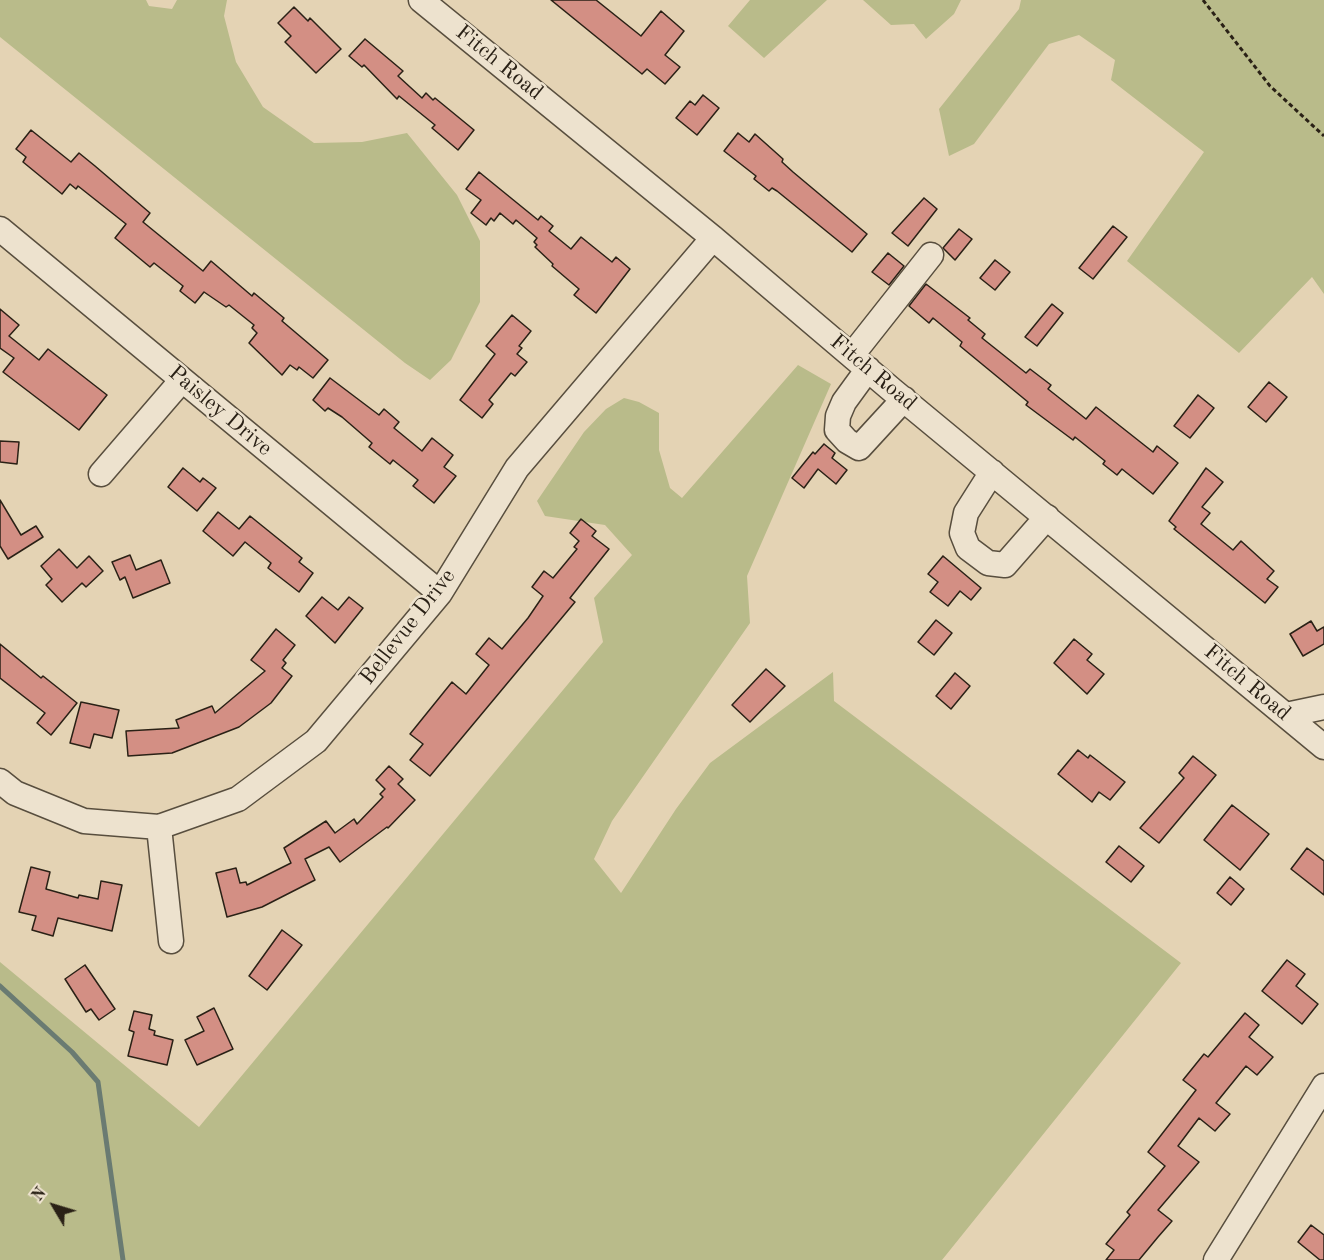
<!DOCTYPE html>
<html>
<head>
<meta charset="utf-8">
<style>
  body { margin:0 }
  #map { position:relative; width:1324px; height:1260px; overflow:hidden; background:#e4d3b4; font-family:"Old Standard TT",serif }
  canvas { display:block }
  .north { position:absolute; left:24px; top:1176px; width:60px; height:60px; -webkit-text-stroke:4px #ede2ce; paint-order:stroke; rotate:308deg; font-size:16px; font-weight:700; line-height:24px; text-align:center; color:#2a2116 }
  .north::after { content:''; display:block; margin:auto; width:21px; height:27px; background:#2a2116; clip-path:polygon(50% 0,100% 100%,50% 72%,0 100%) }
</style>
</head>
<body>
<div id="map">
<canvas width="1324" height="1260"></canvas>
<div class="north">N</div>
</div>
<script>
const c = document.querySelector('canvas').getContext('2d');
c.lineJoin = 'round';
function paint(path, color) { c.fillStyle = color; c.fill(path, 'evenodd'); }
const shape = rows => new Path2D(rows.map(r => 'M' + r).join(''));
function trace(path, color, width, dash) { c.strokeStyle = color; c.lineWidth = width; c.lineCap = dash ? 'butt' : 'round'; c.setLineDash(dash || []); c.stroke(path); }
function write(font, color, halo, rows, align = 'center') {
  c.font = font + ' "Old Standard TT",serif'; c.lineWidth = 5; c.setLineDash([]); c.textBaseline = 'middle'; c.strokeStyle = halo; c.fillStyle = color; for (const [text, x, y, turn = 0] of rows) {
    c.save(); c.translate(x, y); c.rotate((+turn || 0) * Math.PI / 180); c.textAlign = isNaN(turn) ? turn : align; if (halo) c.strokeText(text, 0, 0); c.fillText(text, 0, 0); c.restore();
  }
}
paint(shape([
  [0,0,146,0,149,6,172,9,177,0,227,0,224,16,236,62,263,107,314,143,362,142,407,133,457,195,480,241,480,302,451,360,430,380,405,363,0,37],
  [750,0,827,0,764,58,728,26],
  [863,0,961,0,954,14,926,39,914,24,891,25],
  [1021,0,1324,0,1324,294,1312,277,1239,353,1127,261,1204,152,1111,80,1115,60,1079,35,1049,44,974,144,949,156,939,109,1019,9],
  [798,365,831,384,747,576,750,623,612,821,594,859,621,893,676,809,710,763,833,672,834,701,1181,963,942,1260,0,1260,0,962,199,1127,603,642,594,598,632,555,605,525,545,516,537,501,584,432,606,409,624,398,639,402,659,413,659,450,670,488,682,498]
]), '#b9bb8a');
trace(shape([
  [0,986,72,1052,98,1082,123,1260]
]), '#6a7b72', 5);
const building = shape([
  [551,0,596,0,641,36,661,11,684,31,665,55,680,67,665,84,647,69,642,74,551,0],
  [294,7,308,21,310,18,341,49,316,73,285,42,291,36,278,23,294,7],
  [365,39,403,71,398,76,422,98,426,93,433,100,435,98,474,130,458,150,432,128,435,125,399,96,397,99,364,65,362,67,349,56,365,39],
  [703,95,719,108,697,135,676,118,690,101,695,105,703,95],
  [31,130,71,162,79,153,95,166,150,213,143,222,203,271,211,261,252,296,254,293,284,318,282,321,328,360,313,378,299,367,297,370,290,365,282,375,249,343,257,333,252,328,254,325,229,305,226,307,204,292,195,303,180,291,183,286,154,263,150,267,115,238,126,224,78,186,76,189,70,184,62,194,23,162,26,157,16,149,31,130],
  [738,133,749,142,755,134,783,159,782,162,793,172,867,234,852,252,777,191,772,188,769,191,754,179,756,176,724,151,738,133],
  [479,172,538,220,541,216,553,226,549,231,571,249,581,237,612,262,616,257,630,269,596,313,574,295,579,289,552,266,553,264,535,247,537,245,534,242,537,238,516,220,513,224,500,213,494,221,491,218,486,225,471,213,481,200,466,189,479,172],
  [924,198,937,209,908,246,892,233,924,198],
  [1113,226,1127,237,1093,279,1079,268,1113,226],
  [959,229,972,239,955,260,943,248,959,229],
  [888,253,904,266,889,285,872,272,888,253],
  [995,260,1010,272,995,290,980,278,995,260],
  [926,284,970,318,968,320,985,334,982,338,1026,373,1030,369,1051,385,1048,389,1086,419,1096,407,1153,452,1157,446,1178,463,1153,494,1122,469,1117,475,1103,464,1105,461,1075,437,1073,440,1026,405,1028,402,960,346,962,342,933,318,929,323,909,306,926,284],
  [1052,304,1063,313,1037,346,1025,337,1052,304],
  [0,309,19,325,9,336,39,360,48,349,107,395,79,430,3,372,14,358,0,348,0,309],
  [512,315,531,331,519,346,522,348,517,354,527,362,515,376,511,373,489,400,493,404,482,418,460,400,495,354,486,346,512,315],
  [330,378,379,415,384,409,399,422,394,428,422,451,432,438,453,455,444,467,456,476,434,503,413,486,418,480,393,460,390,464,369,447,372,443,342,417,328,408,325,411,313,400,330,378],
  [1269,382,1287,397,1266,422,1248,407,1269,382],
  [1198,395,1214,408,1190,438,1174,426,1198,395],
  [0,441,19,442,17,464,0,462,0,441],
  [824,444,835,453,832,458,847,470,836,484,818,469,804,488,792,478,813,452,815,454,824,444],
  [183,468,200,482,203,478,216,488,197,511,168,487,183,468],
  [1206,468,1223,482,1202,507,1210,513,1201,524,1233,550,1241,541,1274,571,1267,579,1278,587,1265,603,1174,529,1176,527,1169,521,1206,468],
  [0,500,21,535,36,526,43,537,8,559,0,546,0,500],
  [218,512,239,529,250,516,302,558,299,562,313,573,299,592,268,568,271,563,245,542,233,556,203,531,218,512],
  [581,519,596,531,592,536,609,549,570,598,575,602,430,776,410,760,423,744,410,734,452,682,466,694,489,665,476,654,489,638,502,649,528,618,543,596,532,587,544,571,553,578,577,549,574,547,579,541,570,533,581,519],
  [59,549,77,568,89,556,103,571,86,587,82,583,62,602,46,585,52,579,41,566,59,549],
  [130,555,136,570,161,560,170,583,133,598,125,577,120,580,112,562,130,555],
  [943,556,981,588,971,600,960,591,948,606,930,592,938,582,928,574,943,556],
  [322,597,338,610,349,597,363,608,335,643,306,616,322,597],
  [936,620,952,633,934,655,918,642,936,620],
  [1311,621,1317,631,1324,627,1324,644,1303,656,1290,634,1311,621],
  [276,629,295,645,283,660,286,663,282,668,292,676,271,703,239,727,172,753,128,756,126,731,179,728,176,720,212,706,215,713,265,671,251,660,276,629],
  [1074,639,1092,654,1087,660,1104,674,1087,694,1054,663,1074,639],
  [0,644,41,678,43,676,77,703,51,735,37,723,45,713,0,678,0,644],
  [766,669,785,686,750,722,732,705,766,669],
  [955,673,970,686,951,709,936,696,955,673],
  [81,702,119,710,112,738,94,734,90,748,70,743,81,702],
  [1078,750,1088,758,1090,755,1125,782,1110,800,1099,792,1092,802,1058,774,1078,750],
  [1193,756,1216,775,1159,843,1140,828,1184,778,1179,773,1193,756],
  [389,766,403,779,398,784,415,800,388,828,387,827,340,862,329,847,305,859,315,880,262,907,227,917,216,873,236,868,240,883,246,882,247,885,291,863,284,848,326,821,335,833,354,819,357,824,383,797,380,794,385,789,376,780,389,766],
  [1232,805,1269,834,1240,870,1204,840,1232,805],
  [1119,846,1144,866,1131,882,1106,862,1119,846],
  [1307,848,1324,861,1324,895,1291,869,1307,848],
  [31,867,50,872,46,889,78,898,79,895,98,899,101,881,122,885,112,931,58,918,53,936,32,930,36,916,19,912,31,867],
  [1230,877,1244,889,1231,905,1217,893,1230,877],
  [282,930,302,945,267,990,249,976,282,930],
  [1287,960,1305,974,1296,986,1318,1004,1302,1024,1262,991,1287,960],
  [85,965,115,1009,99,1020,91,1009,86,1012,65,979,85,965],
  [214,1008,233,1049,197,1065,185,1040,204,1031,197,1017,214,1008],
  [134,1011,152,1015,149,1029,155,1031,154,1035,173,1040,167,1065,128,1056,134,1032,129,1030,134,1011],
  [1245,1013,1259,1025,1249,1037,1273,1057,1257,1075,1246,1066,1216,1103,1230,1114,1215,1131,1199,1118,1178,1146,1199,1162,1158,1210,1172,1221,1158,1237,1139,1260,1106,1260,1114,1250,1106,1244,1130,1215,1127,1212,1165,1166,1148,1152,1196,1090,1183,1080,1204,1054,1208,1057,1245,1013],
  [1311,1225,1324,1235,1324,1260,1320,1260,1298,1242,1311,1225]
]);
paint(building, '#d38f84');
trace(building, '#2a2116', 1.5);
const minor = shape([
  [421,0,713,238,892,390,1324,747],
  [0,229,440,593],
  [852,355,931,255],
  [868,369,844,402,838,416,837,430,847,441,859,448,904,399],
  [992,472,966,513,962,533,968,548,988,563,1005,565,1047,517],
  [101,474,182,380],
  [1286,715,1324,707],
  [0,781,15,793,84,821,159,827,238,799,316,741,440,593,517,468,713,238],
  [159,827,171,941],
  [1216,1260,1324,1086]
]);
trace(minor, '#584e3e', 27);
trace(shape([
  [1203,0,1270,86,1324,136]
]), '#2a2116', 3, [4.5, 3]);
trace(minor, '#ede2ce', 24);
write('22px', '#2a2116', '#ede2ce', [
  ["Fitch Road",499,63,39],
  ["Fitch Road",873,373,40],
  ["Paisley Drive",220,411,40],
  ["Bellevue Drive",408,627,-52],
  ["Fitch Road",1247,683,40]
]);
</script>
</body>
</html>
